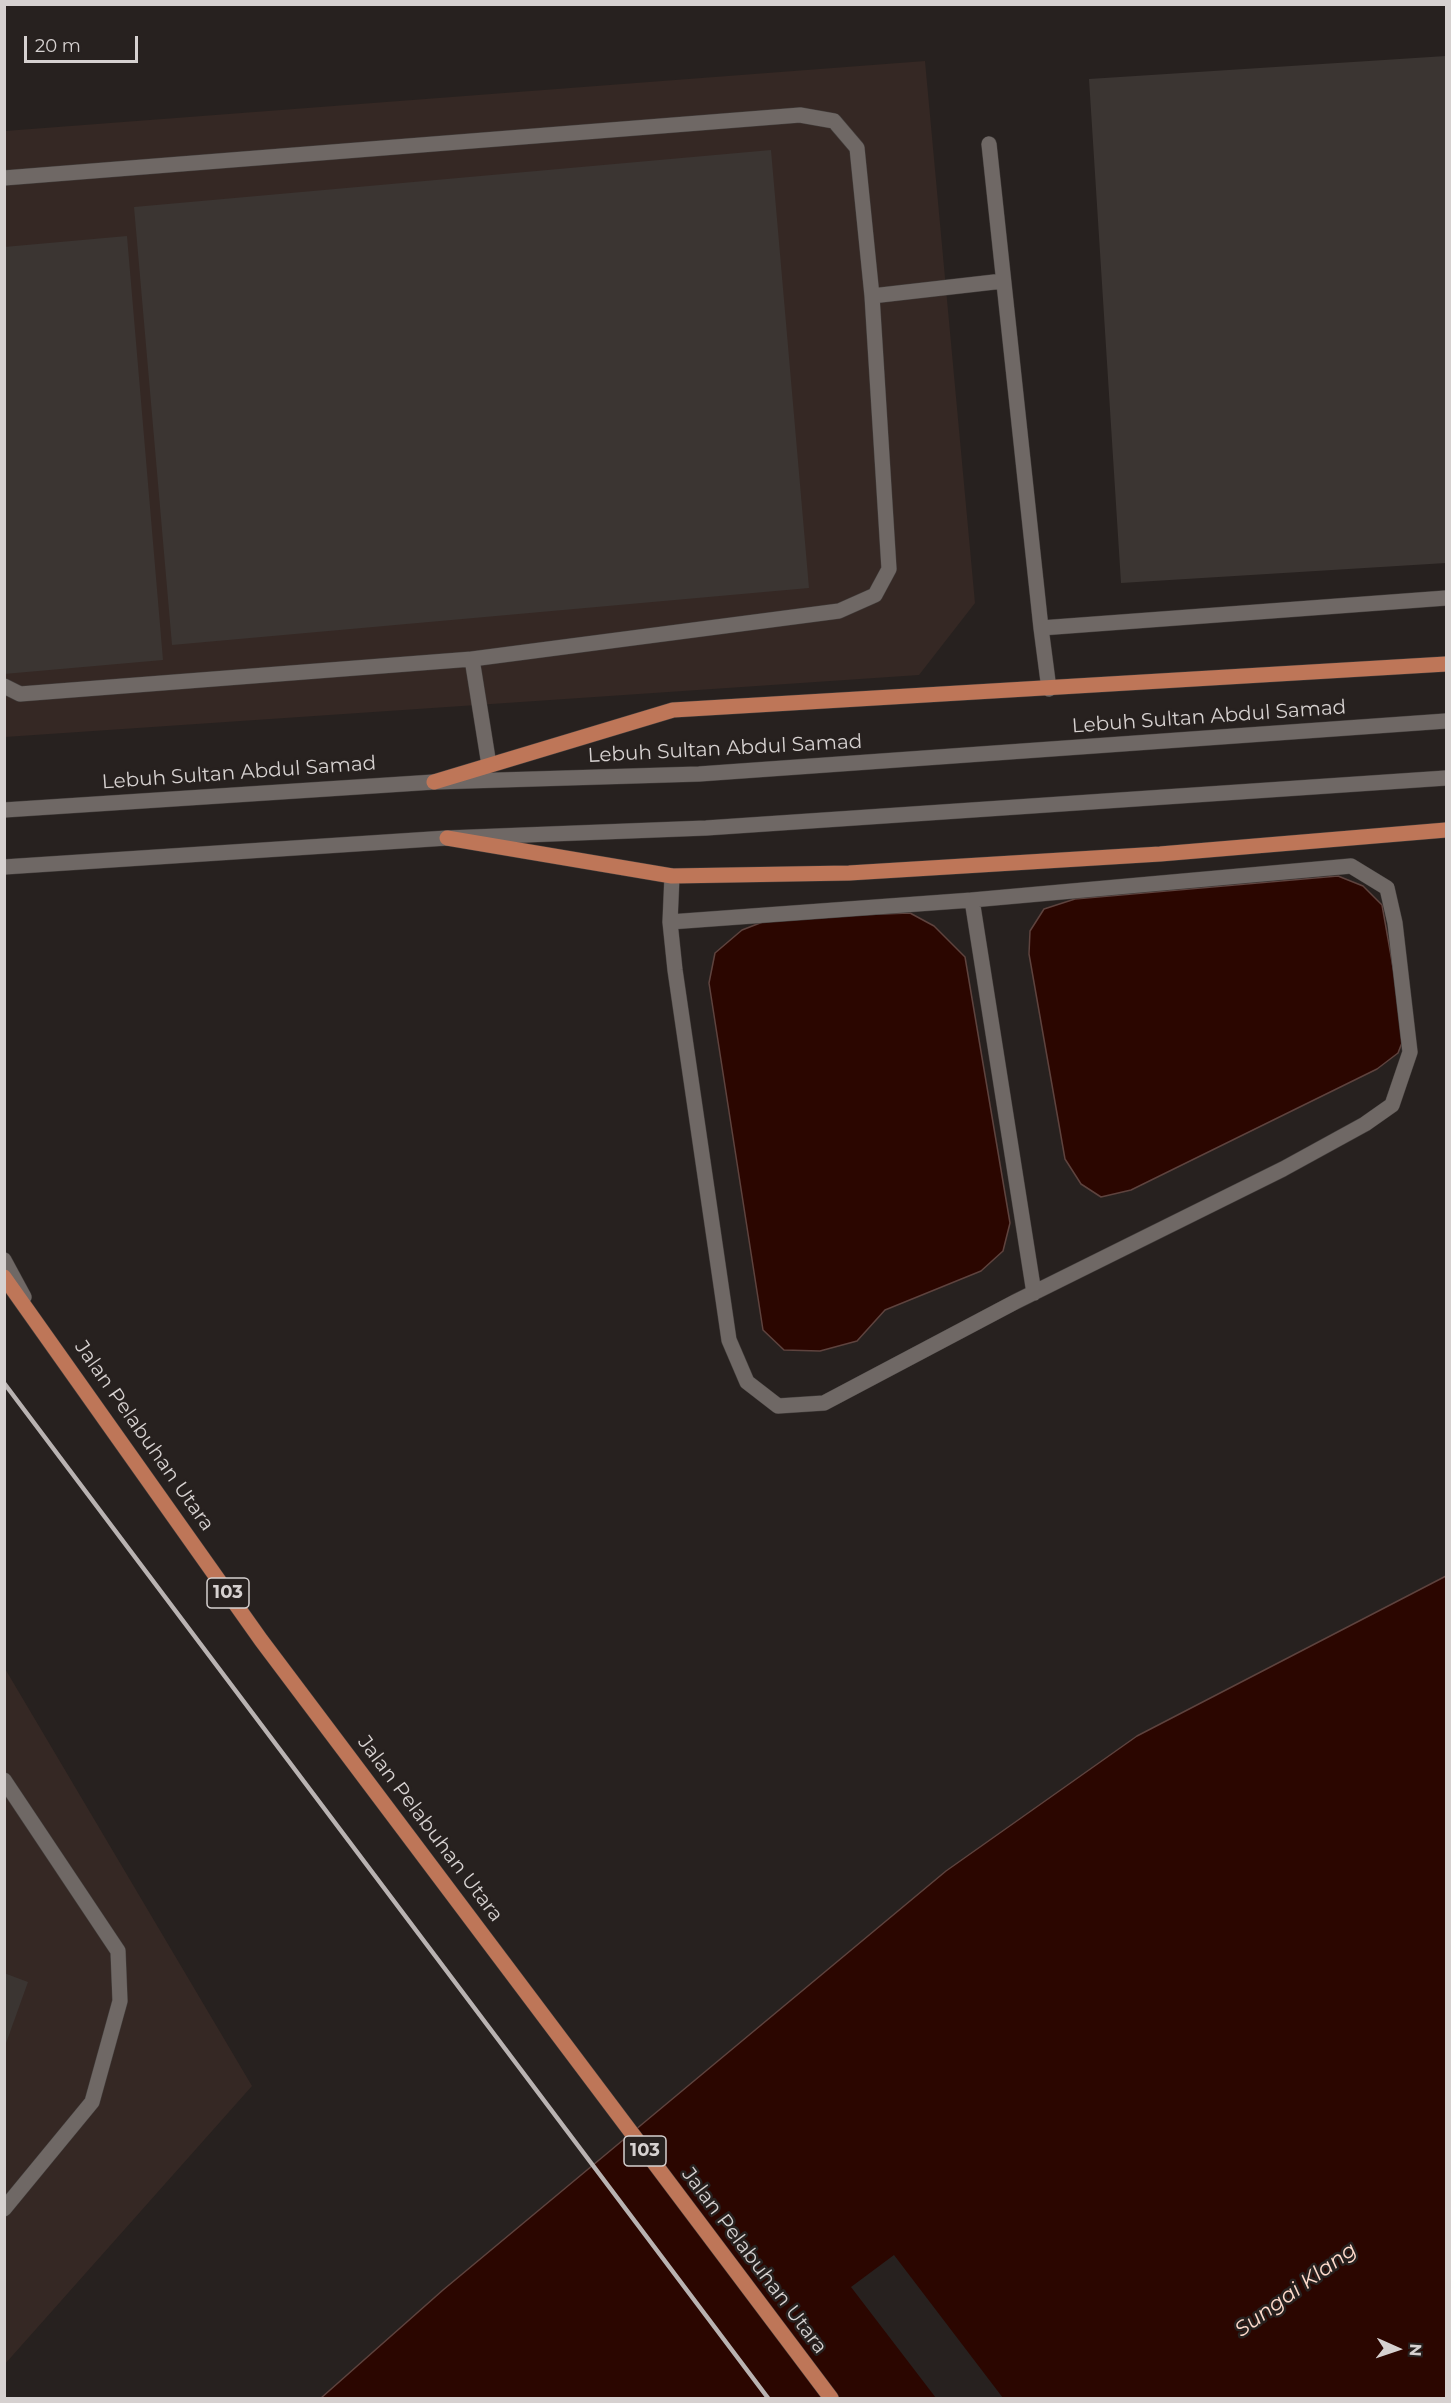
<!DOCTYPE html>
<html>
<head>
<meta charset="utf-8">
<style>
  body { margin:0 }
  #map { position:relative; width:1451px; height:2403px; overflow:hidden; background:#27211f; font-family:Montserrat,sans-serif }
  canvas { display:block }
  .frame { position:absolute; inset:0; border:6px solid #d6d1d0; pointer-events:none }
  .north { position:absolute; left:1367px; top:2319px; width:60px; height:60px; -webkit-text-stroke:4px #27211f; paint-order:stroke; rotate:93deg; font-size:16px; font-weight:700; line-height:24px; text-align:center; color:#d6d1d0 }
  .north::after { content:''; display:block; margin:auto; width:21px; height:27px; background:#d6d1d0; clip-path:polygon(50% 0,100% 100%,50% 72%,0 100%) }
  .scale { position:absolute; left:24px; top:36px; width:114px; height:27px; box-sizing:border-box; border:3px solid #d6d1d0; border-top:0; padding-left:8px; font-size:18px; line-height:21px; white-space:nowrap; color:#d6d1d0; -webkit-text-stroke:4px #27211f; paint-order:stroke }
</style>
</head>
<body>
<div id="map">
<canvas width="1451" height="2403"></canvas>
<div class="frame"></div>
<div class="north">N</div>
<div class="scale">20 m</div>
</div>
<script>
const c = document.querySelector('canvas').getContext('2d');
c.lineJoin = 'round';
function paint(path, color) { c.fillStyle = color; c.fill(path, 'evenodd'); }
const shape = rows => new Path2D(rows.map(r => 'M' + r).join(''));
function trace(path, color, width, dash) { c.strokeStyle = color; c.lineWidth = width; c.lineCap = dash ? 'butt' : 'round'; c.setLineDash(dash || []); c.stroke(path); }
function write(font, color, halo, rows, align = 'center') {
  c.font = font + ' Montserrat,sans-serif'; c.lineWidth = 5; c.setLineDash([]); c.textBaseline = 'middle'; c.strokeStyle = halo; c.fillStyle = color; for (const [text, x, y, turn = 0] of rows) {
    c.save(); c.translate(x, y); c.rotate((+turn || 0) * Math.PI / 180); c.textAlign = isNaN(turn) ? turn : align; if (halo) c.strokeText(text, 0, 0); c.fillText(text, 0, 0); c.restore();
  }
}
paint(shape([
  [925,61,975,603,919,675,5,737,5,131],
  [4,1667,252,2086,5,2364,4,2364]
]), '#352824');
const water = shape([
  [1338,876,1363,886,1382,905,1405,1035,1398,1053,1377,1069,1131,1190,1101,1197,1081,1184,1065,1159,1029,954,1030,931,1044,909,1075,899,1338,876],
  [910,913,934,926,965,957,1010,1223,1003,1251,981,1271,885,1310,857,1341,820,1351,784,1350,763,1330,709,983,715,953,742,930,773,918,910,913],
  [1446,1576,1446,2398,321,2398,443,2290,946,1871,1137,1736,1446,1576]
]);
paint(water, '#2b0600');
trace(water, '#5e433e', 1.5);
paint(shape([
  [894,2255,1003,2398,936,2398,851,2287]
]), '#27211f');
paint(shape([
  [1446,56,1446,563,1121,583,1089,79],
  [771,150,809,588,172,645,134,207],
  [127,236,163,660,4,674,4,247],
  [4,1973,28,1982,5,2046,4,2046]
]), '#3b3532');
const minor = shape([
  [989,144,1041,628,1049,689],
  [4,178,800,115,834,121,857,148,872,296,889,569,875,595,839,611,472,659,20,694,4,686],
  [872,296,1003,281],
  [1041,628,1446,598],
  [472,659,489,765],
  [4,810,434,782,699,774,1446,721],
  [4,867,447,838,706,828,1446,778],
  [972,900,1034,1293],
  [670,922,972,900,1351,866,1387,888,1395,923,1410,1052,1392,1105,1365,1124,1283,1169,1015,1302,824,1403,778,1406,747,1382,729,1340,675,970,670,922,672,876],
  [4,1260,24,1297],
  [4,1780,118,1951,120,2001,92,2102,4,2209]
]);
const major = shape([
  [434,782,673,710,1446,664],
  [447,838,672,876,849,873,1160,854,1446,830],
  [4,1277,261,1640,831,2398]
]);
trace(minor, '#433e3c', 16);
trace(major, '#433e3c', 16);
trace(minor, '#6f6865', 15);
trace(major, '#be7658', 15);
trace(shape([
  [4,1383,768,2398]
]), '#b9b3b2', 4.5);
for (const [x, y, w] of [
  [228,1593,42],
  [645,2151,42]
]) { const box = new Path2D(); box.roundRect(x - w / 2, y - 15, w, 30, 4.5); c.fillStyle = '#27211f'; c.fill(box); trace(box, '#d6d1d0', 1.5); }
write('bold 18px', '#d6d1d0', null, [
  ["103",228,1593],
  ["103",645,2151]
]);
write('20px', '#d6d1d0', '#27211f', [
  ["Lebuh Sultan Abdul Samad",1209,717,-4],
  ["Lebuh Sultan Abdul Samad",725,749,-3],
  ["Lebuh Sultan Abdul Samad",239,773,-4],
  ["Jalan Pelabuhan Utara",144,1436,55],
  ["Jalan Pelabuhan Utara",430,1829,53],
  ["Jalan Pelabuhan Utara",754,2261,53]
]);
write('italic 21px', '#fedacb', '#27211f', [
  ["Sungai Klang",1296,2290,-36]
]);
</script>
</body>
</html>
